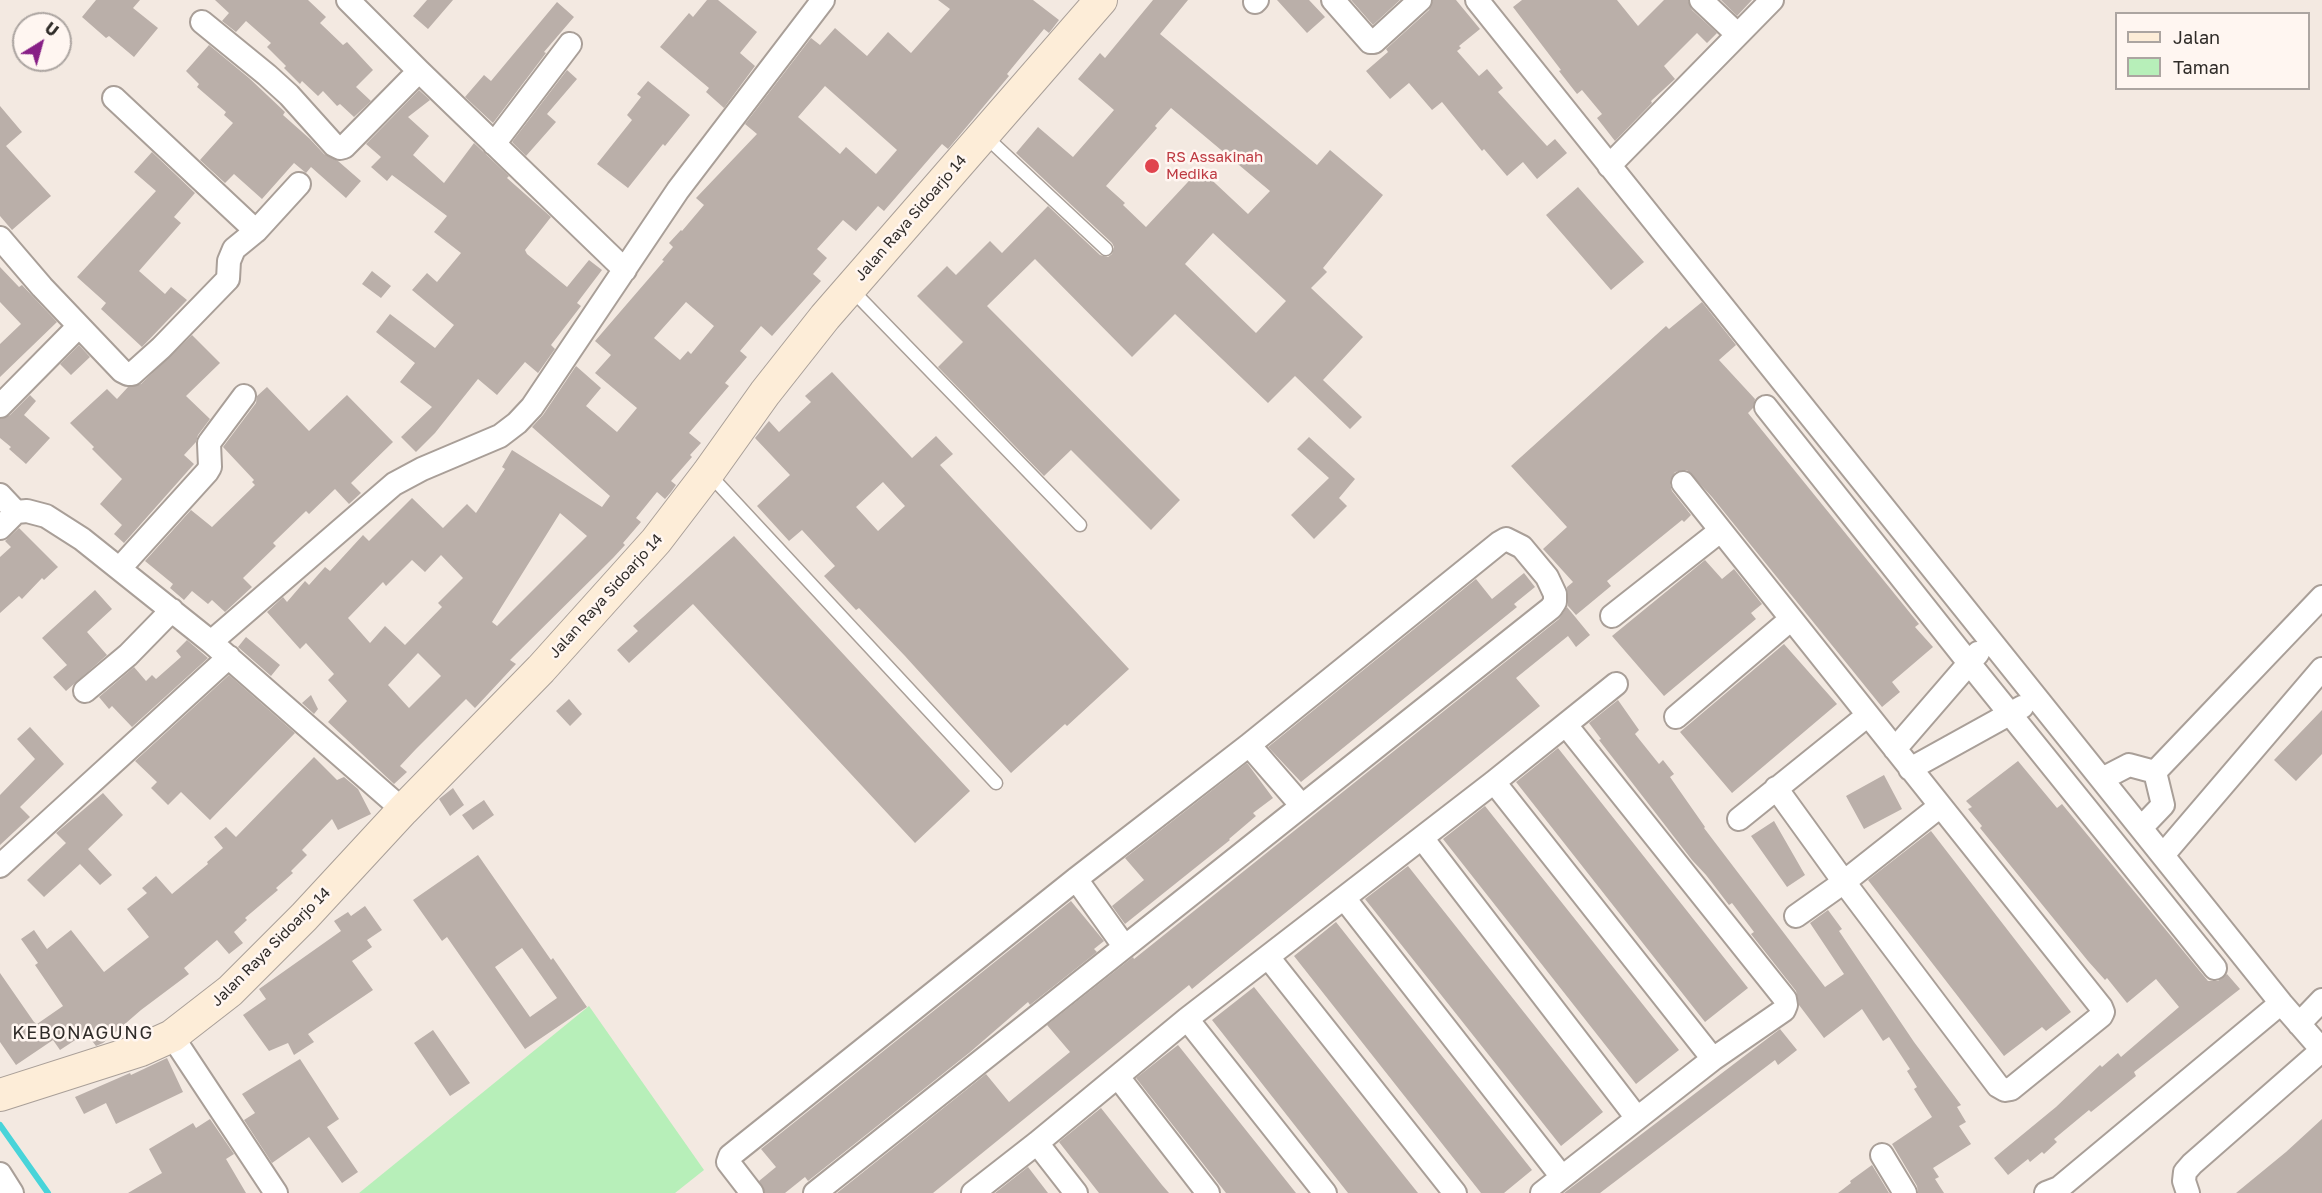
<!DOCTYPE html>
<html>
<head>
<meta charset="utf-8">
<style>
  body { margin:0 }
  #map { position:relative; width:2322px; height:1193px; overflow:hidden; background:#f3e9e1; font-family:"Golos Text",sans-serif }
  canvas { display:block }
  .legend { position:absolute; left:2115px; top:12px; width:195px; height:78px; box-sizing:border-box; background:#fff6f1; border:2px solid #aca5a1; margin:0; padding:8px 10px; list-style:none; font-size:18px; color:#2f2b28 }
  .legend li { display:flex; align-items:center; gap:12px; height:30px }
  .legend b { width:30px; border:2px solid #aca5a1 }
  .north { position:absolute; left:12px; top:12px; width:60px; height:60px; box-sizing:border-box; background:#fff6f1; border:2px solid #aca5a1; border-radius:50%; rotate:37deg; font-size:16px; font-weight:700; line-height:24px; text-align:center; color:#2f2b28 }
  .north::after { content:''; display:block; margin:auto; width:21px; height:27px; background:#871f86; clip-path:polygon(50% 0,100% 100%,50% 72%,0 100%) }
</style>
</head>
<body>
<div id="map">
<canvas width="2322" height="1193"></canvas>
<ul class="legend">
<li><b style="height:8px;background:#fdedd8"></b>Jalan</li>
<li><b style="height:16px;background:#b7efb9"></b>Taman</li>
</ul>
<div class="north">U</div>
</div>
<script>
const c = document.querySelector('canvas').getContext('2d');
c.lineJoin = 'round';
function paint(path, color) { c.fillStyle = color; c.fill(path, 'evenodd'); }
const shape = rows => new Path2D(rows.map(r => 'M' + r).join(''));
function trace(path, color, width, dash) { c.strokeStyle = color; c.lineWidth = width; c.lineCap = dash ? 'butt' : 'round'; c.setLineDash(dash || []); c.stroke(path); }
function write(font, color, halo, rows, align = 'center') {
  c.font = font + ' "Golos Text",sans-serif'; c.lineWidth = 5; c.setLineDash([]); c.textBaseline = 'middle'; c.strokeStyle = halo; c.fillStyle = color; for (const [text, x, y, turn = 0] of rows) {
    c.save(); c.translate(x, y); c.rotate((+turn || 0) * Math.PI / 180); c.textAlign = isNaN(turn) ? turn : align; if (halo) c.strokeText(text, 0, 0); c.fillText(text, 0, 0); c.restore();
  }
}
paint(shape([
  [589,1006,704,1170,675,1193,359,1193]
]), '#b7efb9');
trace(shape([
  [0,1125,48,1193]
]), '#48d4d9', 6);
paint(shape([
  [96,0,140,0,133,8,158,28,134,57,109,36,106,38,82,17],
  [215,0,308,0,326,17,320,23,343,45,347,42,373,70,356,87,371,101,354,117,340,104,337,106,323,91,318,96,302,81,300,84,284,68,286,66,267,47,271,43,246,21,236,32,222,21,229,13],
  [427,0,453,0,428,29,413,16],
  [707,0,718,0,757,32,740,53,755,66,724,108,706,92,709,88,660,47,689,13,693,17],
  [938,0,1033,0,1059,20,1049,33,1044,29,1007,74,1009,76,948,149,942,144,884,211,878,206,856,231,843,220,817,249,827,258,813,274,821,281,772,336,761,326,740,351,747,357,725,383,729,386,689,433,701,443,690,455,692,457,671,481,676,485,671,492,665,499,657,492,636,518,641,522,623,543,625,545,613,558,510,660,516,664,475,708,466,699,416,749,400,766,407,772,394,784,328,722,347,701,328,680,334,674,306,643,300,649,267,612,283,597,287,602,305,581,309,585,325,567,330,571,363,535,369,541,412,498,443,528,467,504,476,513,505,469,502,467,512,450,602,507,610,496,532,427,543,415,576,366,601,388,586,406,617,432,637,408,595,373,611,355,595,341,664,261,662,260,673,247,669,243,681,230,682,231,704,205,696,198,757,134,745,124,811,38,820,45,835,28,867,56,888,32,911,53,950,9],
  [825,86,897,150,876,174,846,147,840,154,798,117],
  [686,302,714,326,691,354,688,351,680,360,654,338],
  [560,513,587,536,497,626,492,622],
  [441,555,463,578,438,603,442,607,405,645,385,626,370,643,348,618,383,582,386,586,412,560,425,572],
  [418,653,441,676,409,708,388,685],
  [1153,0,1188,0,1160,34,1317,165,1330,150,1383,195,1323,268,1327,272,1311,288,1363,337,1323,380,1362,417,1350,429,1295,376,1268,403,1175,314,1132,357,1035,259,987,306,1180,500,1151,530,1071,450,1044,476,938,367,963,342,917,296,947,266,956,275,990,241,1002,253,1048,206,1100,255,1108,257,1112,254,1114,247,1112,243,1016,153,1038,127,1073,157,1114,110,1078,79,1100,53,1105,58],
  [1171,108,1270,191,1248,214,1200,169,1146,227,1123,205,1125,203,1106,186,1157,128,1155,126],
  [1213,233,1286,301,1256,333,1185,264],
  [1277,0,1309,0,1325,17,1307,33],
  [1351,0,1400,0,1373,25],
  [1433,0,1456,0,1480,29,1459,46,1461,48,1457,51,1479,76,1487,69,1503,88,1498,92,1547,146,1555,139,1567,153,1537,179,1523,162,1507,176,1484,149,1482,151,1442,102,1432,110,1409,83,1390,99,1366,71,1388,52,1386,49,1429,10],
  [1522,0,1617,0,1638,26,1664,0,1688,0,1692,10,1717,33,1707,43,1697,33,1664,66,1675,79,1651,101,1652,103,1615,141,1597,118,1602,114,1582,90,1577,94,1559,71,1561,70,1513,7],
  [1721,0,1752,0,1737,16],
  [557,2,574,17,544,52,546,53,493,123,465,97,484,75,491,81],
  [209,45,249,78,285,112,283,115,310,139,324,154,338,161,361,181,346,198,311,167,306,173,294,163,262,199,234,174,225,183,200,160,233,123,224,115,226,112,197,87,199,84,186,71],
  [567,70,577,79,547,114,556,122,526,156,512,142],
  [648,81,690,115,665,146,663,144,628,188,597,164,632,120,627,115,641,97,637,94],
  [419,90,430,100,408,117,429,136,413,155,444,183,474,143,509,176,507,178,551,217,525,250,527,254,567,287,589,260,602,270,577,303,581,306,551,345,555,349,538,373,525,362,497,395,478,379,435,433,416,452,401,437,432,407,400,382,415,363,376,332,390,314,435,348,454,325,412,290,427,273,437,282,461,253,434,232,447,216,392,175,387,181,371,167,381,157,366,144],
  [0,106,22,132,6,146,51,196,12,230,0,216],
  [152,152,195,193,174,217,181,223,139,271,165,294,171,287,187,300,142,347,101,309,106,303,77,277,156,191,134,172],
  [1578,187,1644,262,1611,290,1546,215],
  [0,267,19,287,22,285,57,322,0,377,0,344,21,324,0,302],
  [372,271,391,286,381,298,362,284],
  [1702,302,1736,345,1719,360,1755,399,1753,408,1748,413,1919,624,1915,627,1933,647,1892,682,1900,692,1882,707,1712,497,1687,470,1675,472,1671,478,1670,484,1672,491,1691,515,1684,522,1682,520,1607,581,1611,586,1576,615,1568,606,1567,587,1573,582,1543,549,1567,527,1511,466,1666,326,1669,329],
  [192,335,220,363,186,396,210,419,198,435,196,442,184,455,194,464,124,543,114,534,122,525,100,504,122,479,92,449,94,447,70,423,107,389,117,399,128,387,141,384],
  [79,345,90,357,71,375,60,364],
  [832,372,912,458,936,436,953,454,940,465,1129,669,1067,726,1065,724,1011,773,905,656,859,608,856,610,824,576,835,566,802,530,789,541,757,506,790,475,755,438,769,421,779,432,811,402,805,396],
  [883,482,905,506,878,531,856,507],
  [267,387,309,431,347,395,393,442,351,483,361,493,349,504,335,489,309,514,306,511,273,543,276,546,243,578,252,587,225,612,212,600,208,604,192,591,184,600,170,588,173,584,145,561,191,510,212,527,255,485,252,482,254,480,223,447,256,403,257,396],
  [30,395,36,401,24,415,50,438,26,464,9,449,11,447,0,438,0,419,10,415],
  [1309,437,1355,479,1339,498,1347,506,1314,539,1291,515,1329,478,1297,449],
  [19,528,58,567,44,580,42,578,22,599,19,596,0,613,0,557,11,547,5,541],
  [734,536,970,791,915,843,693,604,629,663,617,650,638,631,633,626],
  [1705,560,1722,579,1734,569,1762,604,1751,613,1756,619,1664,696,1612,636],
  [1524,573,1535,587,1514,604,1517,607,1301,782,1268,747,1476,579,1492,599],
  [95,590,112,609,87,632,107,655,66,691,53,677,67,665,42,638],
  [1567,607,1590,635,1576,647,1568,636,1516,678,1540,706,1210,974,1192,989,1189,985,933,1193,837,1193,986,1074,1009,1102,1070,1052,1047,1025,1133,957,1134,959,1559,619],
  [246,637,280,665,271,676,238,647],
  [187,640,208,658,132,727,112,706,109,709,99,697,134,667,146,681,152,675,156,679,181,657,176,651],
  [1784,644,1837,704,1732,793,1680,732],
  [229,675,295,733,210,820,181,792,168,805,151,788,157,782,135,761],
  [311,695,318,709,314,714,302,703],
  [569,699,582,714,570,726,556,711],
  [1618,700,1639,730,1635,734,1659,764,1663,760,1674,774,1670,777,1705,827,1704,828,1825,987,1844,974,1810,923,1828,910,1842,929,1839,931,1914,1042,1961,1105,1957,1107,1966,1122,1959,1126,1971,1144,1933,1168,1939,1177,1935,1179,1944,1193,1918,1193,1917,1186,1892,1144,1932,1117,1914,1089,1917,1087,1907,1071,1910,1069,1889,1037,1883,1041,1862,1009,1824,1038,1799,1005,1796,991,1751,934,1754,932,1732,903,1729,905,1706,875,1692,860,1599,740,1601,739,1589,723],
  [2322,710,2322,754,2296,781,2274,760],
  [30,727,64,764,20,807,30,817,0,845,0,795,35,759,17,739],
  [1558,748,1748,988,1705,1022,1516,782],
  [314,757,337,780,344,777,358,789,371,814,338,830,332,819,302,850,307,855,291,871,293,873,276,888,278,890,245,918,247,920,234,932,243,943,229,954,217,940,184,968,189,974,141,1010,103,1043,96,1046,86,1033,60,1050,53,1040,16,1065,0,1042,0,973,34,1022,37,1024,63,1006,35,965,38,963,21,939,34,930,47,949,71,930,104,972,149,937,127,909,147,893,142,888,156,876,172,894,208,864,207,862,223,848,214,837,226,827,236,837],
  [2018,761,2057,808,2062,804,2208,981,2218,981,2227,974,2240,989,2134,1072,2136,1076,2091,1112,2089,1110,2054,1139,2057,1142,2044,1154,2042,1152,2030,1162,2028,1159,2008,1175,1994,1158,2056,1107,2100,1065,2102,1067,2118,1053,2121,1057,2179,1007,2156,979,2127,1003,2107,978,2105,980,2088,961,1980,828,1982,826,1968,809,1972,807,1966,801],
  [1247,763,1273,798,1253,813,1256,816,1229,839,1230,840,1125,924,1112,906,1144,880,1125,858],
  [1884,775,1902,809,1864,829,1846,796],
  [453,788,464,805,450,816,439,799],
  [103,793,123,815,88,849,112,875,100,885,80,864,44,897,27,880,66,843,56,833],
  [484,800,494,815,473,830,462,815],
  [1485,806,1679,1050,1636,1084,1443,839],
  [1774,821,1805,875,1787,887,1751,836],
  [1931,831,2071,1012,2046,1031,2042,1027,2004,1056,1868,880],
  [478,855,551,960,553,958,587,1007,525,1049,447,937,442,941,413,900],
  [522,948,557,998,530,1017,495,967],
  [1408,866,1603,1112,1561,1146,1365,899],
  [1071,901,1104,941,1094,949,1097,952,1030,1005,1028,1002,969,1053,808,1181,805,1177,785,1193,765,1193,759,1181,776,1167,761,1149],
  [365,906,382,930,367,940,372,947,352,961,373,990,308,1034,314,1042,294,1055,288,1043,269,1051,243,1015,266,999,259,989,341,931,334,921,348,912,351,916],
  [1336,922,1532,1170,1504,1193,1481,1193,1294,956],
  [1254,987,1398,1168,1418,1193,1348,1193,1212,1020],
  [1780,1029,1797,1050,1778,1065,1775,1060,1600,1193,1564,1193],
  [433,1030,470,1083,450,1096,414,1043],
  [1178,1045,1198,1070,1296,1193,1226,1193,1136,1078],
  [167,1058,183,1092,116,1124,106,1103,84,1114,75,1097,130,1073,131,1075],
  [300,1059,339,1119,327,1127,358,1172,342,1183,309,1137,272,1163,244,1120,255,1113,242,1094],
  [1101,1108,1162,1185,1169,1193,1099,1193,1059,1142],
  [210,1119,234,1154,226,1159,246,1193,128,1193,162,1173,149,1149,193,1123,196,1128],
  [2322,1119,2322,1193,2236,1193,2286,1152],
  [1872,1165,1889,1193,1838,1193,1851,1183,1850,1181],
  [1028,1167,1048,1193,995,1193]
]), '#baafa9');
const service = shape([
  [984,135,1106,249],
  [851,289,1080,525],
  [709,474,996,783]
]);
const minor = shape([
  [348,0,419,71,625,270],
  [1333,0,1370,42,1374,42,1420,0],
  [1477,0,2281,1003,2322,1050],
  [1701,0,1737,34],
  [1255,2,1257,0],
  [202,22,267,75,289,95,334,145,340,148,344,147,419,71],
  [114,98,256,231],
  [494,144,570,44],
  [1609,166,1772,0],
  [0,238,42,287,122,371,128,374,132,374,161,348,228,279,229,261,234,249,256,231,299,184],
  [0,406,79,326],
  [1766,407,1969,663,2215,968],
  [1683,483,2101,1007,2103,1012,2101,1016,2011,1089,2005,1090,1998,1086,1844,882,1776,788],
  [0,495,16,512],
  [0,528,16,512,27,511,46,516,82,539,211,642,403,810],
  [120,568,207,472,210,467,209,443,244,396],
  [1612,616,1720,531],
  [211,642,394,484,422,469,500,436,517,423,532,407,678,190,823,0],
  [85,691,128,655,172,610],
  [1676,717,1790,620],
  [1249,745,1302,806],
  [1895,749,1978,653],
  [1910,769,2022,707],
  [2102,779,2129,765,2155,772,2322,597],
  [1494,782,1713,1059],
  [1739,819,1868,715],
  [2141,828,2163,805,2155,772],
  [1422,838,1637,1118],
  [2163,855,2322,669],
  [0,866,229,657],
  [1076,879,1124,946],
  [1344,898,1562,1177],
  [1796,916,1844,882,1939,807],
  [1268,957,1455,1193],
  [1187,1019,1325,1193],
  [2299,1024,2322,1000],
  [172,1036,276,1193],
  [1118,1077,1208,1193],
  [1037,1143,1076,1193],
  [1882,1155,1905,1193],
  [0,1174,12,1193],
  [752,1193,728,1162,730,1156,1076,879,1249,745,1499,543,1506,539,1522,547,1547,577,1555,594,1555,602,1551,608,815,1193],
  [973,1193,1037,1143,1187,1019,1494,782,1616,684],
  [1542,1193,1713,1059,1784,1010,1786,1005,1785,999,1566,725],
  [2046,1193,2059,1188,2281,1003],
  [2188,1193,2184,1181,2185,1172,2192,1164,2322,1050]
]);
const secondary = shape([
  [0,1095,141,1050,172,1036,230,991,304,917,403,810,541,669,656,541,708,473,765,393,825,317,1101,0]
]);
trace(service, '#a99f98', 15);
trace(minor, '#a99f98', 26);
trace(secondary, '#a99f98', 34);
trace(service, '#fff', 12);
trace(minor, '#fff', 22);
trace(secondary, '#fdedd8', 32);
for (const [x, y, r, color] of [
  [1152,166,8,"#e0444e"]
]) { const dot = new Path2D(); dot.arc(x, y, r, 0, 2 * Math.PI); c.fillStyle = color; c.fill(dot); trace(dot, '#fff6f1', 2); }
write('15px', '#be3a42', '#fff6f1', [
  ["RS Assakinah",1166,157],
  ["Medika",1166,174]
], 'left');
write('15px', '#2f2b28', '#fff6f1', [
  ["Jalan Raya Sidoarjo 14",911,218,-49],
  ["Jalan Raya Sidoarjo 14",606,596,-48],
  ["Jalan Raya Sidoarjo 14",271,947,-45]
]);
c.letterSpacing = '1.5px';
write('18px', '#2f2b28', '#fff6f1', [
  ["KEBONAGUNG",83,1033]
]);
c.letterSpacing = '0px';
</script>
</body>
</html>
